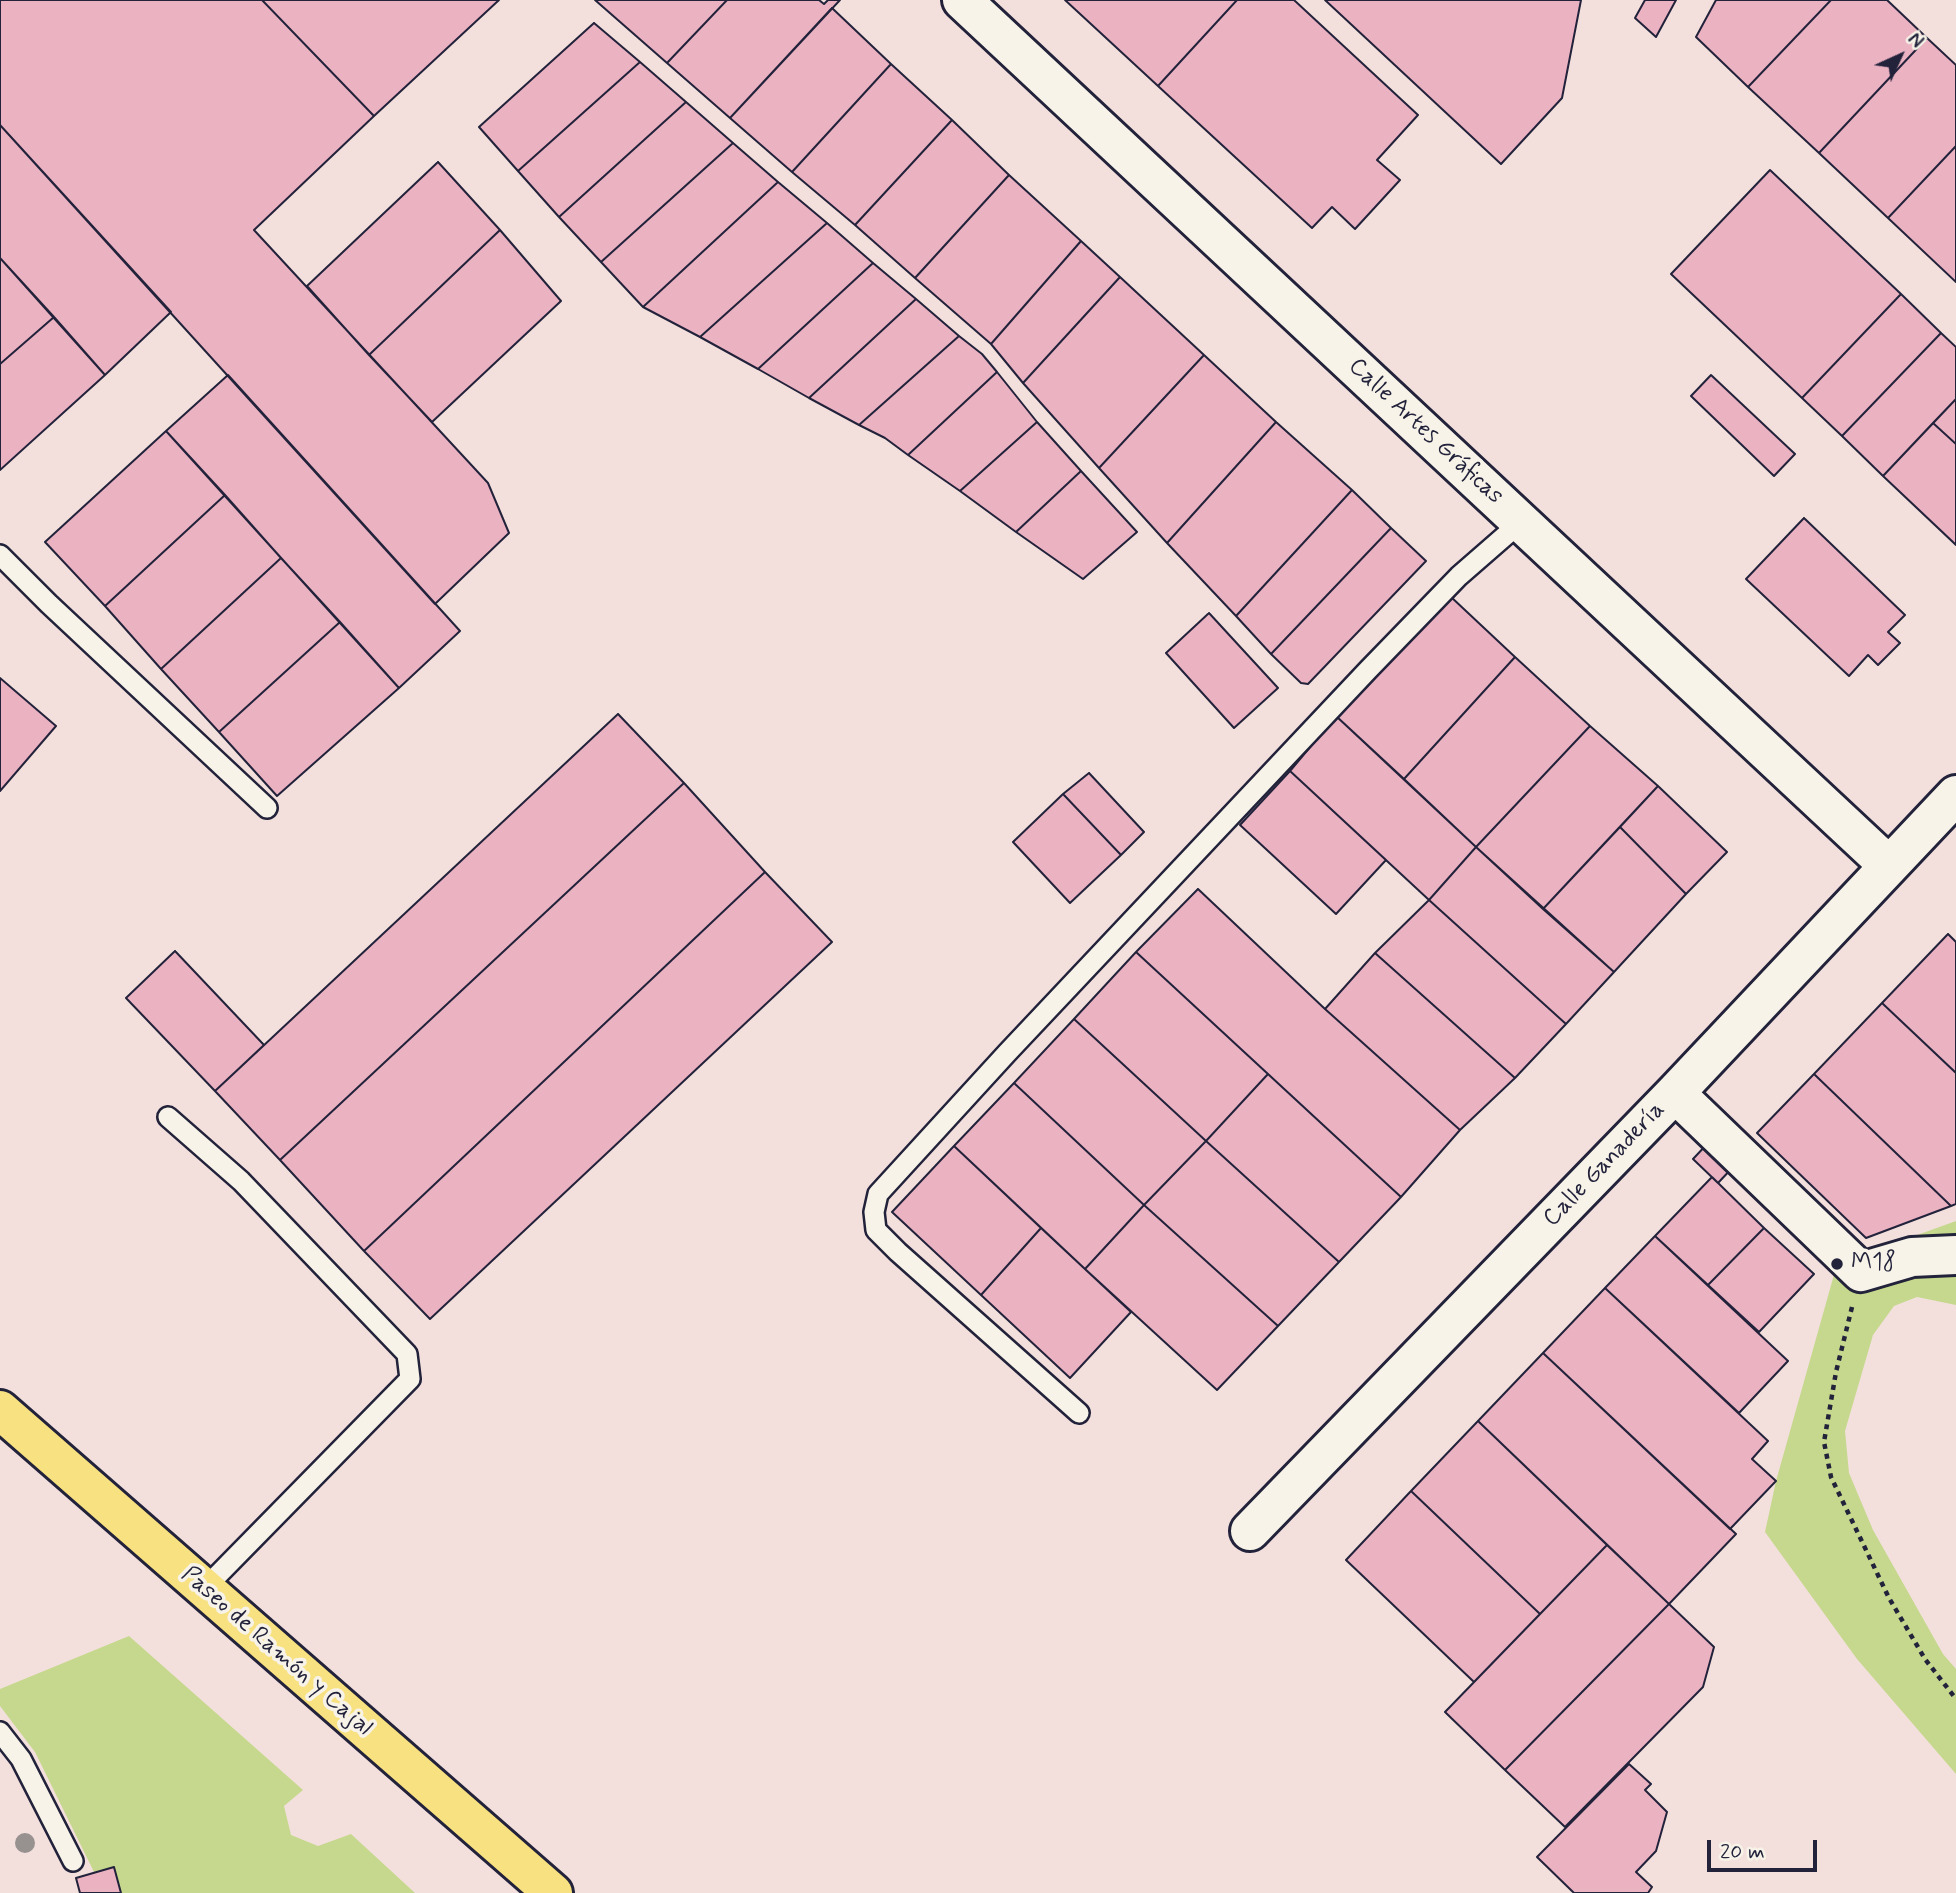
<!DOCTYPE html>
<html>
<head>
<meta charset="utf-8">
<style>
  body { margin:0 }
  #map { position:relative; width:1956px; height:1893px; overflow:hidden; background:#f3e0dd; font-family:Mynerve,sans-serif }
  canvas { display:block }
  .north { position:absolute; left:1865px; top:21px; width:70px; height:70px; -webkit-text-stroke:5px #f7f3e8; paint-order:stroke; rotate:45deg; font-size:19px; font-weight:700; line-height:28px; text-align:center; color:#22223b }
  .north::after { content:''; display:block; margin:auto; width:24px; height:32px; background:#22223b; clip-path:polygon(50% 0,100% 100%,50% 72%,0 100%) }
  .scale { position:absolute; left:1707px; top:1840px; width:110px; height:32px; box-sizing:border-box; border:4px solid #22223b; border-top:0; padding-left:9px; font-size:21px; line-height:24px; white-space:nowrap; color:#22223b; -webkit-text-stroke:5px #f7f3e8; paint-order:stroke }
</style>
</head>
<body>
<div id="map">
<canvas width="1956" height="1893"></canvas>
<div class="north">N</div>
<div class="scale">20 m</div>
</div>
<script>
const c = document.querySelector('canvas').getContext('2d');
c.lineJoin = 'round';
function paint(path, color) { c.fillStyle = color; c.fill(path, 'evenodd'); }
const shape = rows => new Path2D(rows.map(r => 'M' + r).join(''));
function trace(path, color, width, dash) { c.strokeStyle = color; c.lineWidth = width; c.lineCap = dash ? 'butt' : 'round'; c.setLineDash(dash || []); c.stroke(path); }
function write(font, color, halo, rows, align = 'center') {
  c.font = font + ' Mynerve,sans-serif'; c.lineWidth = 7; c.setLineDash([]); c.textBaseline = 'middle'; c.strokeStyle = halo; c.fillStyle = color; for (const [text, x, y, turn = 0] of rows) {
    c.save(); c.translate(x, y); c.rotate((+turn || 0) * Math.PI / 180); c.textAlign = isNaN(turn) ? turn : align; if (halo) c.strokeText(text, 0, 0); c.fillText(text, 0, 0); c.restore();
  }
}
paint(shape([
  [1956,1221,1956,1305,1917,1297,1894,1306,1873,1335,1845,1431,1849,1473,1873,1530,1943,1654,1956,1669,1956,1774,1857,1659,1765,1532,1776,1481,1837,1264],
  [129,1636,303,1790,284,1806,291,1835,318,1846,351,1834,415,1893,121,1893,114,1867,94,1872,35,1752,0,1706,0,1689]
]), '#c6d88d');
const building = shape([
  [0,0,262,0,374,116,254,230,488,483,509,533,435,604,0,125,0,0],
  [262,0,499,0,374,116,262,0],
  [595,0,727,0,667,63,595,0],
  [727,0,819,0,824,4,828,0,840,0,730,118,667,63,727,0],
  [1065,0,1237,0,1158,86,1065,0],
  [1237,0,1294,0,1418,115,1377,160,1400,180,1355,229,1332,207,1312,228,1158,86,1237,0],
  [1325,0,1581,0,1562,98,1501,164,1325,0],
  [1645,0,1676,0,1656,37,1635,18,1645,0],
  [1716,0,1831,0,1748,87,1696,37,1716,0],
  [1831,0,1887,0,1927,38,1819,153,1748,87,1831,0],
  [832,8,891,64,792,172,730,118,832,8],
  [594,23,640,62,518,171,479,127,594,23],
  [1927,38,1956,65,1956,146,1888,218,1819,153,1927,38],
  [640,62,686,102,559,217,518,171,640,62],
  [891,64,952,120,855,225,792,172,891,64],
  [686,102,733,143,601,262,559,217,686,102],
  [952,120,1009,175,915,278,855,225,952,120],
  [0,125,171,312,105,375,0,258,0,125],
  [733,143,778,182,643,307,601,262,733,143],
  [1956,146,1956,282,1888,218,1956,146],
  [438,162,500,230,369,355,307,286,438,162],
  [1770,170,1901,294,1802,398,1671,274,1770,170],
  [1009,175,1081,241,991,344,915,278,1009,175],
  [778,182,827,223,700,337,643,307,778,182],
  [827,223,873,263,758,369,700,337,827,223],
  [500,230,561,301,432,422,369,355,500,230],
  [1081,241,1120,277,1023,383,991,344,1081,241],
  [0,258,54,317,0,364,0,258],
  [873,263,916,299,809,398,758,369,873,263],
  [1120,277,1204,355,1099,468,1023,383,1120,277],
  [1901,294,1941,333,1842,436,1802,398,1901,294],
  [916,299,959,336,859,425,809,398,916,299],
  [54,317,105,375,0,470,0,364,54,317],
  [1941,333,1956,347,1956,399,1883,476,1842,436,1941,333],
  [959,336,982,354,997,372,908,455,885,438,859,425,959,336],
  [1204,355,1276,422,1167,543,1099,468,1204,355],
  [997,372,1037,422,960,491,908,455,997,372],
  [228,375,460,631,399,688,166,431,228,375],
  [1711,375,1795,454,1774,476,1691,396,1711,375],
  [1956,399,1956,444,1933,423,1956,399],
  [1037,422,1081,471,1016,532,960,491,1037,422],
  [1276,422,1352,490,1236,616,1167,543,1276,422],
  [1933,423,1956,444,1956,545,1883,476,1933,423],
  [166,431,225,495,105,606,45,542,166,431],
  [1081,471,1137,532,1083,579,1016,532,1081,471],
  [1352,490,1391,528,1271,654,1236,616,1352,490],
  [225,495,281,558,161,669,105,606,225,495],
  [1804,518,1905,615,1888,632,1900,643,1878,665,1868,655,1849,676,1746,579,1804,518],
  [1391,528,1426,561,1308,684,1301,683,1271,654,1391,528],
  [281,558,340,622,219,732,161,669,281,558],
  [1450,596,1515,657,1404,779,1336,716,1450,596],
  [1209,613,1278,688,1234,728,1166,653,1209,613],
  [340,622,399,688,277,796,219,732,340,622],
  [1515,657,1590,726,1476,847,1404,779,1515,657],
  [0,678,56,726,0,791,0,678],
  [618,714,684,783,280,1160,215,1091,618,714],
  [1336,716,1476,847,1429,900,1290,771,1336,716],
  [1590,726,1658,786,1543,909,1476,847,1590,726],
  [1290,771,1386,860,1336,914,1240,825,1290,771],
  [1089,773,1144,832,1121,855,1063,794,1089,773],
  [684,783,765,872,364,1251,280,1160,684,783],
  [1658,786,1727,852,1686,894,1620,827,1658,786],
  [1063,794,1121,855,1070,903,1013,842,1063,794],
  [1620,827,1686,894,1614,972,1543,909,1620,827],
  [1476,847,1614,972,1566,1024,1429,900,1476,847],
  [765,872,832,942,430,1319,364,1251,765,872],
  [1198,889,1325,1009,1460,1130,1401,1197,1136,952,1198,889],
  [1429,900,1566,1024,1515,1078,1375,953,1429,900],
  [1948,934,1956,942,1956,1073,1882,1003,1948,934],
  [175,951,264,1045,215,1091,126,998,175,951],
  [1136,952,1268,1074,1206,1141,1074,1019,1136,952],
  [1375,953,1515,1078,1460,1130,1325,1009,1375,953],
  [1882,1003,1956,1073,1956,1204,1951,1206,1814,1074,1882,1003],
  [1074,1019,1206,1141,1144,1205,1014,1083,1074,1019],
  [1268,1074,1401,1197,1339,1262,1206,1141,1268,1074],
  [1814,1074,1951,1206,1866,1238,1757,1133,1814,1074],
  [1014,1083,1144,1205,1085,1269,954,1146,1014,1083],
  [1206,1141,1339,1262,1278,1326,1144,1205,1206,1141],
  [1709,1142,1734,1166,1718,1183,1693,1159,1709,1142],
  [954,1146,1041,1228,981,1295,892,1212,954,1146],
  [1712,1177,1764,1228,1708,1285,1655,1236,1712,1177],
  [1144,1205,1278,1326,1217,1390,1085,1269,1144,1205],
  [1041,1228,1131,1312,1070,1378,981,1295,1041,1228],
  [1764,1228,1814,1274,1759,1332,1708,1285,1764,1228],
  [1655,1236,1788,1361,1739,1413,1605,1288,1655,1236],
  [1605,1288,1768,1441,1752,1459,1776,1481,1730,1529,1543,1353,1605,1288],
  [1543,1353,1736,1534,1669,1604,1478,1421,1543,1353],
  [1478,1421,1607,1545,1540,1614,1411,1491,1478,1421],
  [1411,1491,1540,1614,1474,1682,1346,1560,1411,1491],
  [1607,1545,1669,1604,1505,1770,1445,1712,1607,1545],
  [1669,1604,1714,1647,1703,1687,1565,1827,1505,1770,1669,1604],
  [1629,1764,1651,1784,1645,1790,1667,1812,1656,1851,1636,1872,1652,1887,1648,1893,1574,1893,1537,1857,1629,1764],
  [114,1867,121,1893,80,1893,76,1878,114,1867]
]);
paint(building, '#ebb2c2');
trace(building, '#22223b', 2);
const service = shape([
  [0,555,49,604,267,808],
  [168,1117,241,1181,407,1354,410,1379,204,1589],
  [1079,1413,898,1252,876,1230,874,1212,878,1194,1007,1053,1368,670,1459,576,1521,522],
  [0,1732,21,1759,73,1861]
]);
const minor = shape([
  [962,0,1888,865],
  [1675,1093,1861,1272,1912,1257,1956,1255],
  [1250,1531,1675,1093,1956,795]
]);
const primary = shape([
  [0,1410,553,1893]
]);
trace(service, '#22223b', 24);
trace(minor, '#22223b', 44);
trace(primary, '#22223b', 44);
trace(shape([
  [1852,1307,1836,1372,1824,1442,1831,1477,1889,1598,1925,1659,1956,1699]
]), '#22223b', 4.5, [5, 5]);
trace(service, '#f7f3e8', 19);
trace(minor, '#f7f3e8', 38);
trace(primary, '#f8e181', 38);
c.fillStyle = '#97918f';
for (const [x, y] of [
  [25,1843]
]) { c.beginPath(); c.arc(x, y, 10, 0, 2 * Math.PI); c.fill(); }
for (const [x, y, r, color] of [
  [1837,1264,7,"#22223b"]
]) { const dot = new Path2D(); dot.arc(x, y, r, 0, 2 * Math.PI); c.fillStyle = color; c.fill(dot); trace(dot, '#f7f3e8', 2.5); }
write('24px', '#22223b', '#f7f3e8', [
  ["Calle Artes Gráficas",1425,432,43],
  ["Calle Ganadería",1605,1165,-46],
  ["Paseo de Ramón y Cajal",276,1652,41]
]);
write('24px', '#22223b', '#f7f3e8', [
  ["M18",1851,1264]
], 'left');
</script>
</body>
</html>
